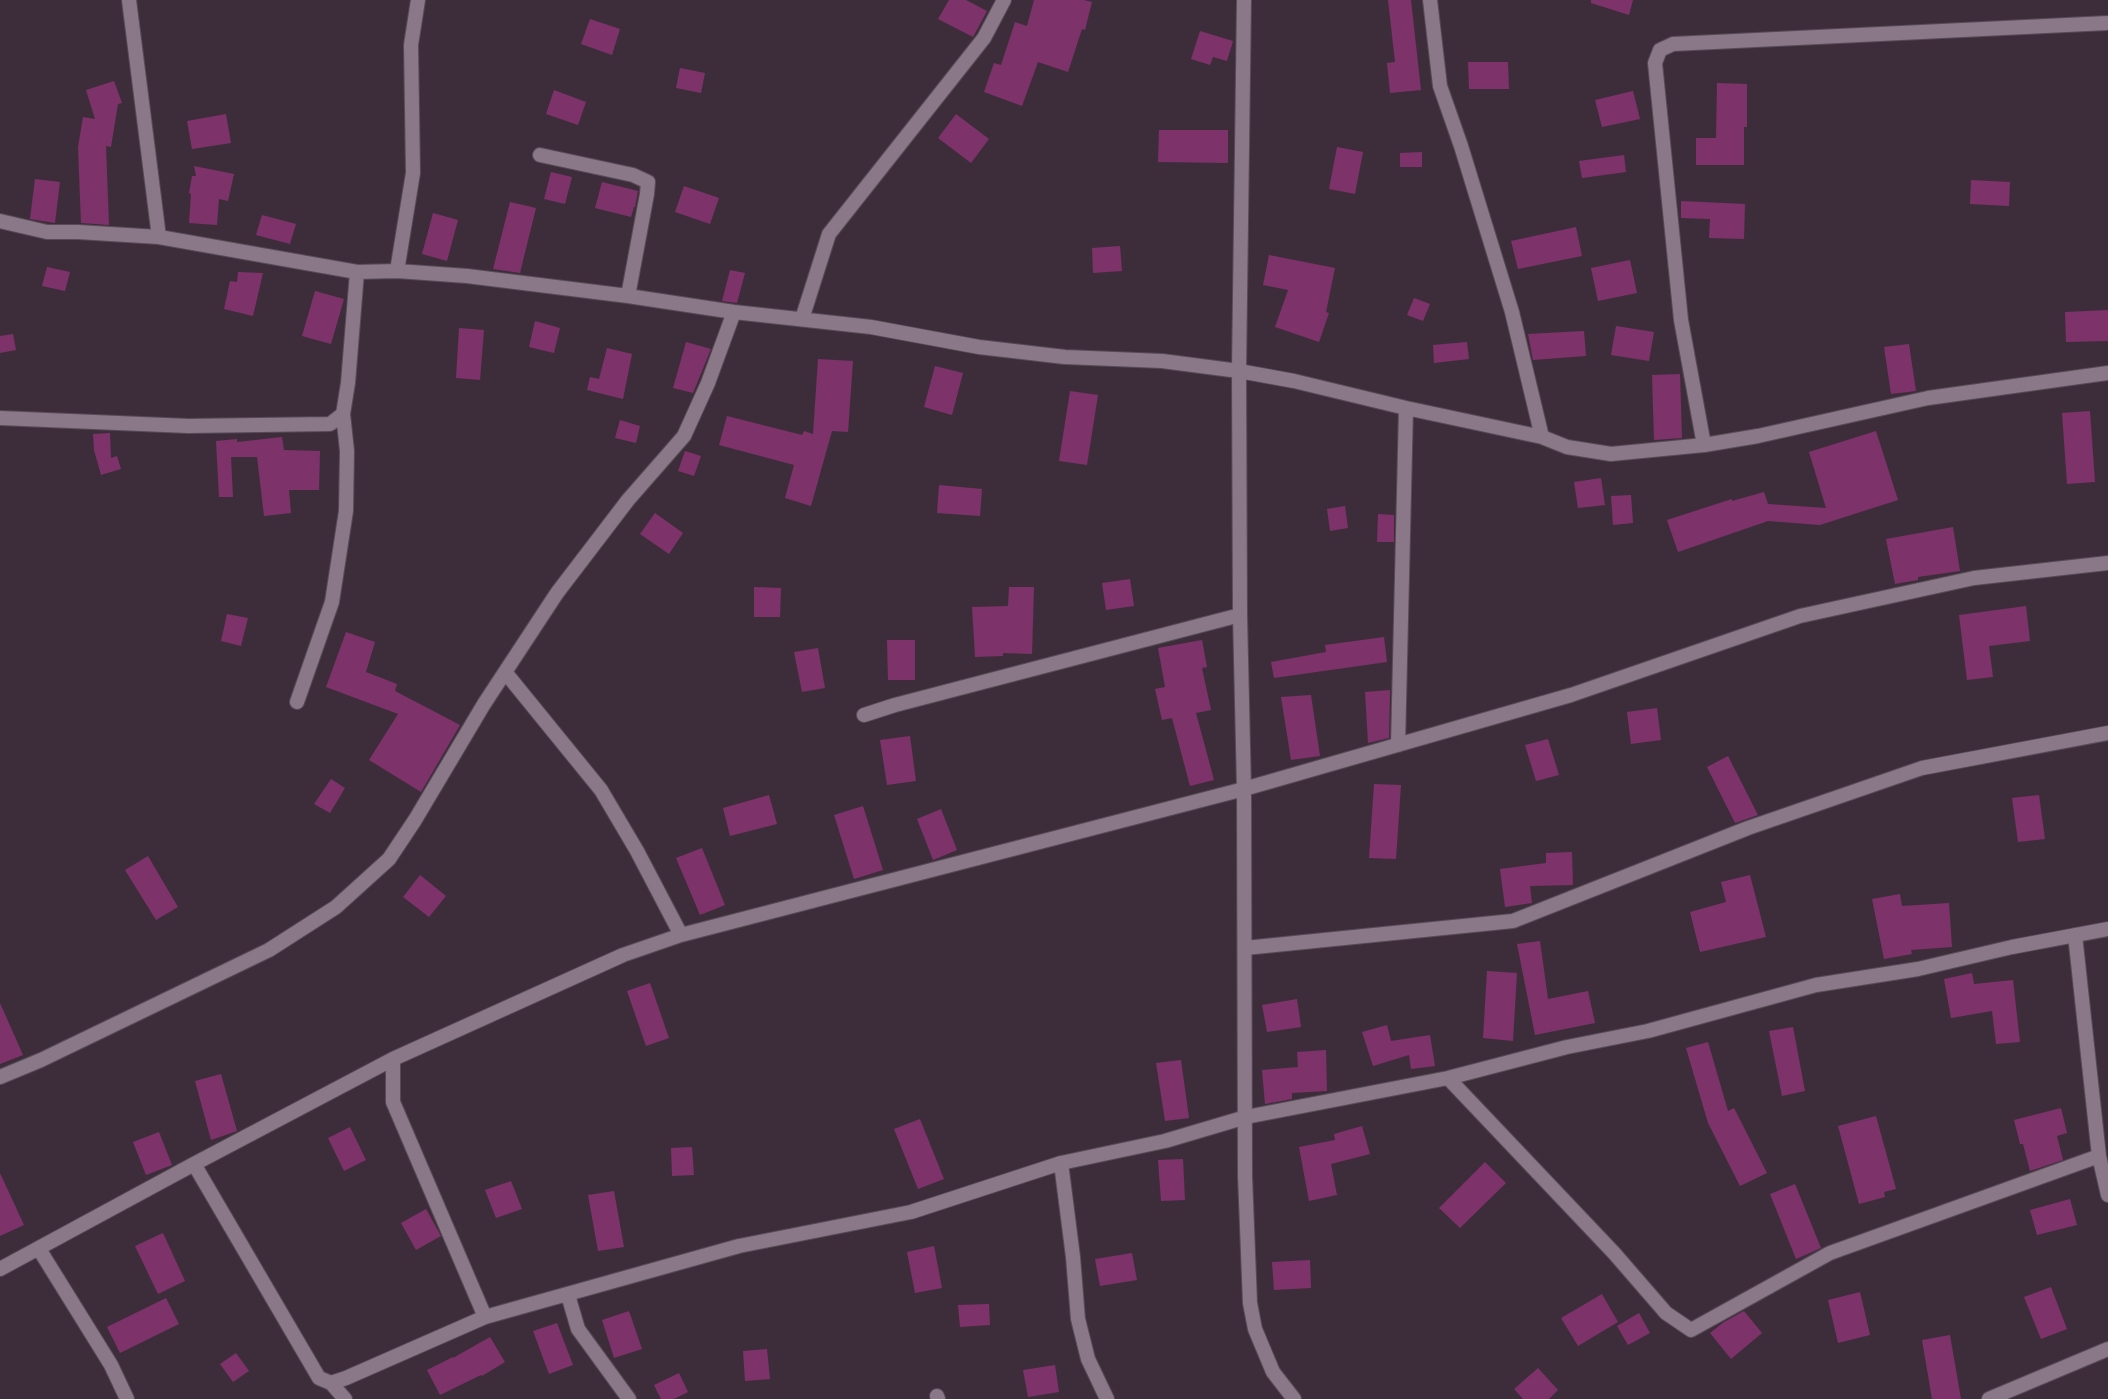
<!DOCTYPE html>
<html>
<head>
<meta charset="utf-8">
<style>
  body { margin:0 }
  canvas { display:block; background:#3d2d3b }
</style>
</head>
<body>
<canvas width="2108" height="1399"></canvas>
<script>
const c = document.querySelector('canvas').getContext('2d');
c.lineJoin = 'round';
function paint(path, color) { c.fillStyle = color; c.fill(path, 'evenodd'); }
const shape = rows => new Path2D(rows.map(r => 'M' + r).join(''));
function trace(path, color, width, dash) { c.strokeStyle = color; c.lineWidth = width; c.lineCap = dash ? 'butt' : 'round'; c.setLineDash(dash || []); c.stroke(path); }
paint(shape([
  [949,0,966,0,987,11,973,37,938,19],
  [1034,0,1084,0,1092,2,1085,30,1082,29,1068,72,1038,62,1022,106,984,92,994,63,1001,65,1015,22,1027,26],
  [1388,0,1411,0,1421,90,1390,93,1387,63,1395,62],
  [1591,0,1633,0,1629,15,1591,3],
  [590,19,620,29,612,55,581,44],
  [1200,31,1233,41,1227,61,1213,57,1210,65,1191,59],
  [1468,62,1508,62,1509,89,1469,89],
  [680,68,705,73,701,93,676,88],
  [114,81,122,103,118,104,111,147,106,146,109,225,81,223,78,147,83,117,95,119,86,90],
  [1717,83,1747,84,1747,127,1744,127,1744,165,1696,165,1696,138,1716,138],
  [554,90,586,102,578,125,546,114],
  [1633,91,1640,119,1602,127,1595,100],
  [226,114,231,143,192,149,187,121],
  [956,114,989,139,971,163,938,138],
  [1159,130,1228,130,1228,163,1158,162],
  [1337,147,1363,152,1355,194,1329,189],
  [1422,152,1422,167,1400,167,1400,153],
  [1624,155,1626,172,1582,178,1579,161],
  [194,166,234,174,228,201,219,199,217,225,189,223,191,194,189,193,192,176,196,176],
  [551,172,572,177,565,204,544,199],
  [35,179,60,182,55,223,30,219],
  [1971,180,2010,182,2009,206,1970,204],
  [602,182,638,191,635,207,634,207,631,217,595,208],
  [684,186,719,198,710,224,675,212],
  [1681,201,1745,204,1744,239,1709,238,1710,219,1681,218],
  [510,202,536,208,520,273,493,269],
  [433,213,458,220,447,261,422,254],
  [262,215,296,224,290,244,256,235],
  [1576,227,1582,256,1518,269,1511,241],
  [1120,246,1122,271,1093,273,1092,248],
  [1269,255,1335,268,1326,312,1329,313,1319,342,1275,327,1288,290,1263,285],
  [1630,260,1637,293,1598,301,1591,268],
  [47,267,70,272,65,291,42,286],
  [730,270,745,273,737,303,722,301],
  [238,272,263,273,253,316,224,309,230,281,237,282],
  [315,291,344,299,331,344,302,336],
  [1414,298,1430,304,1423,321,1407,315],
  [2108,310,2108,341,2066,342,2065,312],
  [535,321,560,328,554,353,529,347],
  [1616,326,1654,332,1649,361,1611,355],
  [459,328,484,330,480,380,456,378],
  [1584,331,1586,356,1533,360,1528,334],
  [13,334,16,350,0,353,0,336],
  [686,342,711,349,693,393,673,388],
  [1467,342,1469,359,1434,363,1433,345],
  [1909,344,1916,391,1891,394,1884,347],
  [607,348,632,354,623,399,587,390,590,377,599,379],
  [818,359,853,361,848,432,832,431,811,506,785,498,794,465,719,445,727,416,802,435,804,431,813,434],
  [935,366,963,373,952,415,924,407],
  [1680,374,1682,438,1654,440,1652,375],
  [1070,391,1098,395,1087,465,1059,461],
  [2090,411,2095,482,2067,484,2062,413],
  [620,420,640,426,636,443,615,438],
  [1876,431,1898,500,1820,525,1768,521,1678,552,1667,520,1732,499,1732,501,1764,492,1768,504,1826,508,1809,452],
  [110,433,111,458,117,456,121,469,101,475,94,450,93,434],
  [282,437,284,450,320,451,319,490,289,490,291,513,264,516,257,457,231,457,233,497,219,497,216,441,237,439,237,442],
  [685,451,701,456,694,476,678,471],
  [1601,478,1605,505,1578,508,1574,482],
  [939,485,982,489,980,516,937,513],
  [1631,495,1633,523,1613,525,1611,496],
  [1345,506,1348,528,1330,531,1327,509],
  [655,513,683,533,669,554,640,534],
  [1378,514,1394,515,1394,542,1377,542],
  [1953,527,1960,571,1918,577,1918,580,1895,584,1886,539],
  [1130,579,1134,606,1106,610,1102,583],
  [754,587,781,588,780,617,754,617],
  [1009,587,1034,587,1032,654,1003,653,1003,656,975,657,972,607,1008,606],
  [2026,606,2030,641,1989,646,1993,677,1967,680,1959,615],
  [227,614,248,618,241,646,221,641],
  [346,632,375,642,366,672,397,684,395,691,460,725,421,792,369,760,398,714,326,687],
  [1384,637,1387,662,1274,678,1271,662,1326,652,1325,645],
  [887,640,915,640,915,680,888,680],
  [1202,640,1207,667,1202,668,1211,710,1196,713,1214,780,1190,786,1172,718,1162,720,1155,689,1165,687,1158,648],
  [818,648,825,688,802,692,794,652],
  [1390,690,1389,738,1368,743,1365,692],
  [1311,695,1320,756,1291,760,1281,697],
  [1657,708,1661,740,1631,744,1627,712],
  [910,736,916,781,887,785,880,740],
  [1548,739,1559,775,1536,781,1525,745],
  [1728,756,1758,815,1735,823,1707,767],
  [331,779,345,788,330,813,314,804],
  [1374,784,1401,785,1396,859,1369,858],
  [769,795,777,824,730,836,723,808],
  [2039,795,2045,839,2018,842,2012,798],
  [863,806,883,870,854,879,834,815],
  [941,809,957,850,933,860,917,819],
  [702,848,725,905,700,915,676,858],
  [1572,852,1573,885,1530,886,1532,903,1505,907,1500,869,1546,863,1546,853],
  [148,856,178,907,156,920,125,870],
  [420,875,446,896,429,917,403,897],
  [1750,875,1766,937,1700,952,1690,912,1726,902,1721,882],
  [1900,894,1902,906,1949,903,1952,947,1911,950,1912,954,1884,959,1872,899],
  [1540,941,1548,999,1588,991,1595,1023,1535,1035,1517,944],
  [1487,971,1517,973,1513,1041,1483,1038],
  [1972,973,1974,984,2013,980,2020,1042,1996,1044,1992,1011,1951,1018,1944,979],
  [650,983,669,1038,646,1046,627,991],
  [1297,999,1301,1027,1267,1032,1262,1005],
  [0,1003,23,1055,0,1064],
  [1387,1025,1391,1041,1430,1035,1435,1066,1411,1069,1409,1055,1373,1066,1362,1032],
  [1793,1027,1805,1091,1782,1096,1769,1031],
  [1708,1042,1728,1111,1734,1108,1767,1173,1740,1186,1708,1123,1686,1048],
  [1326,1050,1327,1091,1292,1093,1292,1099,1265,1104,1262,1070,1298,1067,1297,1052],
  [1181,1060,1189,1118,1165,1121,1156,1063],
  [221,1074,237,1131,211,1140,195,1081],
  [2061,1108,2067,1133,2057,1136,2063,1160,2030,1171,2023,1144,2020,1144,2014,1120],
  [1876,1116,1896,1189,1884,1192,1885,1197,1859,1204,1838,1126],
  [920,1119,944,1179,918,1189,894,1129],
  [1362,1126,1370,1154,1331,1164,1337,1195,1309,1201,1299,1147,1335,1140,1334,1134],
  [350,1127,366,1160,344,1171,328,1138],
  [159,1132,172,1165,146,1175,133,1142],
  [692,1147,694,1175,672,1176,671,1148],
  [1183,1159,1185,1200,1161,1201,1158,1160],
  [1485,1162,1506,1183,1460,1228,1439,1208],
  [0,1173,24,1225,0,1236],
  [511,1181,522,1209,496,1218,485,1190],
  [1795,1184,1821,1248,1796,1259,1770,1194],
  [614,1191,624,1247,598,1251,588,1195],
  [2070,1199,2077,1225,2037,1235,2030,1210],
  [426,1209,441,1236,416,1250,401,1223],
  [163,1233,185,1281,158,1294,135,1246],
  [934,1246,942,1288,915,1293,907,1252],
  [1132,1253,1137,1280,1100,1286,1095,1259],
  [1310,1260,1311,1288,1274,1290,1272,1262],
  [2051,1287,2067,1329,2041,1339,2024,1297],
  [1860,1292,1870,1335,1838,1343,1828,1300],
  [1602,1294,1618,1322,1578,1346,1561,1318],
  [166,1298,179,1324,120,1353,107,1327],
  [989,1304,990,1325,960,1327,958,1305],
  [629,1311,642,1349,614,1358,602,1320],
  [1744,1311,1762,1333,1731,1359,1710,1333,1724,1322],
  [1639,1313,1650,1333,1628,1345,1617,1326],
  [557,1323,573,1365,549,1374,533,1331],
  [1950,1335,1961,1399,1932,1399,1922,1340],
  [490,1337,505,1362,482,1376,481,1375,440,1395,427,1370,453,1357,453,1358],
  [767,1349,770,1379,745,1381,743,1351],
  [236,1353,249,1371,233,1382,220,1364],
  [1055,1365,1059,1392,1028,1397,1023,1370],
  [1538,1368,1558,1390,1549,1399,1523,1399,1514,1389],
  [679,1373,688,1392,674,1399,661,1399,654,1385]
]), '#7d326a');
const street = shape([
  [129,0,159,237],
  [1244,0,1239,371,1240,615,1244,789,1245,1176,1250,1303,1255,1329,1273,1372,1294,1399],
  [1430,0,1440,86,1461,146,1512,312,1542,437],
  [540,155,633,175,648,182,647,194,628,296],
  [0,221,47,232,78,232,159,237,357,272,397,271,467,276,628,296,734,312,871,327,979,347,1065,357,1162,361,1239,371,1294,381,1406,408,1542,437,1567,447,1611,454,1704,445,1758,436,1928,398,2108,373],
  [397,271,413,173,411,45,418,0],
  [802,319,829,234,984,38,1004,0],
  [0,418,188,426,330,424,343,414,348,383,357,272],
  [1704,445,1681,320,1655,63,1660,50,1673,44,2108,23],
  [505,672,601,790,637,851,681,935],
  [297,702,332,602,346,511,347,451,343,414],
  [864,715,895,705,1240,615],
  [1398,745,1406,408],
  [2075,935,2099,1156,2108,1195],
  [1245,948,1513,921,1748,828,1922,768,2108,733],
  [393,1059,393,1102,485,1317],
  [0,1077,41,1060,269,950,336,907,389,859,415,820,484,704,557,593,628,500,684,436,708,383,734,312],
  [1448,1078,1614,1253,1666,1313,1691,1330,1830,1253,2099,1156],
  [1061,1163,1073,1257,1078,1319,1088,1359,1107,1399],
  [194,1164,393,1059,623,955,681,935,1244,789,1571,695,1800,616,1974,578,2108,563],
  [39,1249,111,1365,127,1399],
  [0,1269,194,1164,319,1378,331,1383,346,1378,485,1317,739,1246,911,1212,1061,1163,1165,1141,1246,1117,1448,1078,1567,1047,1648,1031,1816,985,1918,969,2012,947,2108,929],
  [568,1295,578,1329,629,1399],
  [331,1383,345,1399],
  [937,1396,938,1399],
  [1989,1399,2108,1349]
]);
trace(street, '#574a56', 16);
trace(street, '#8a7888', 14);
</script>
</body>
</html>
